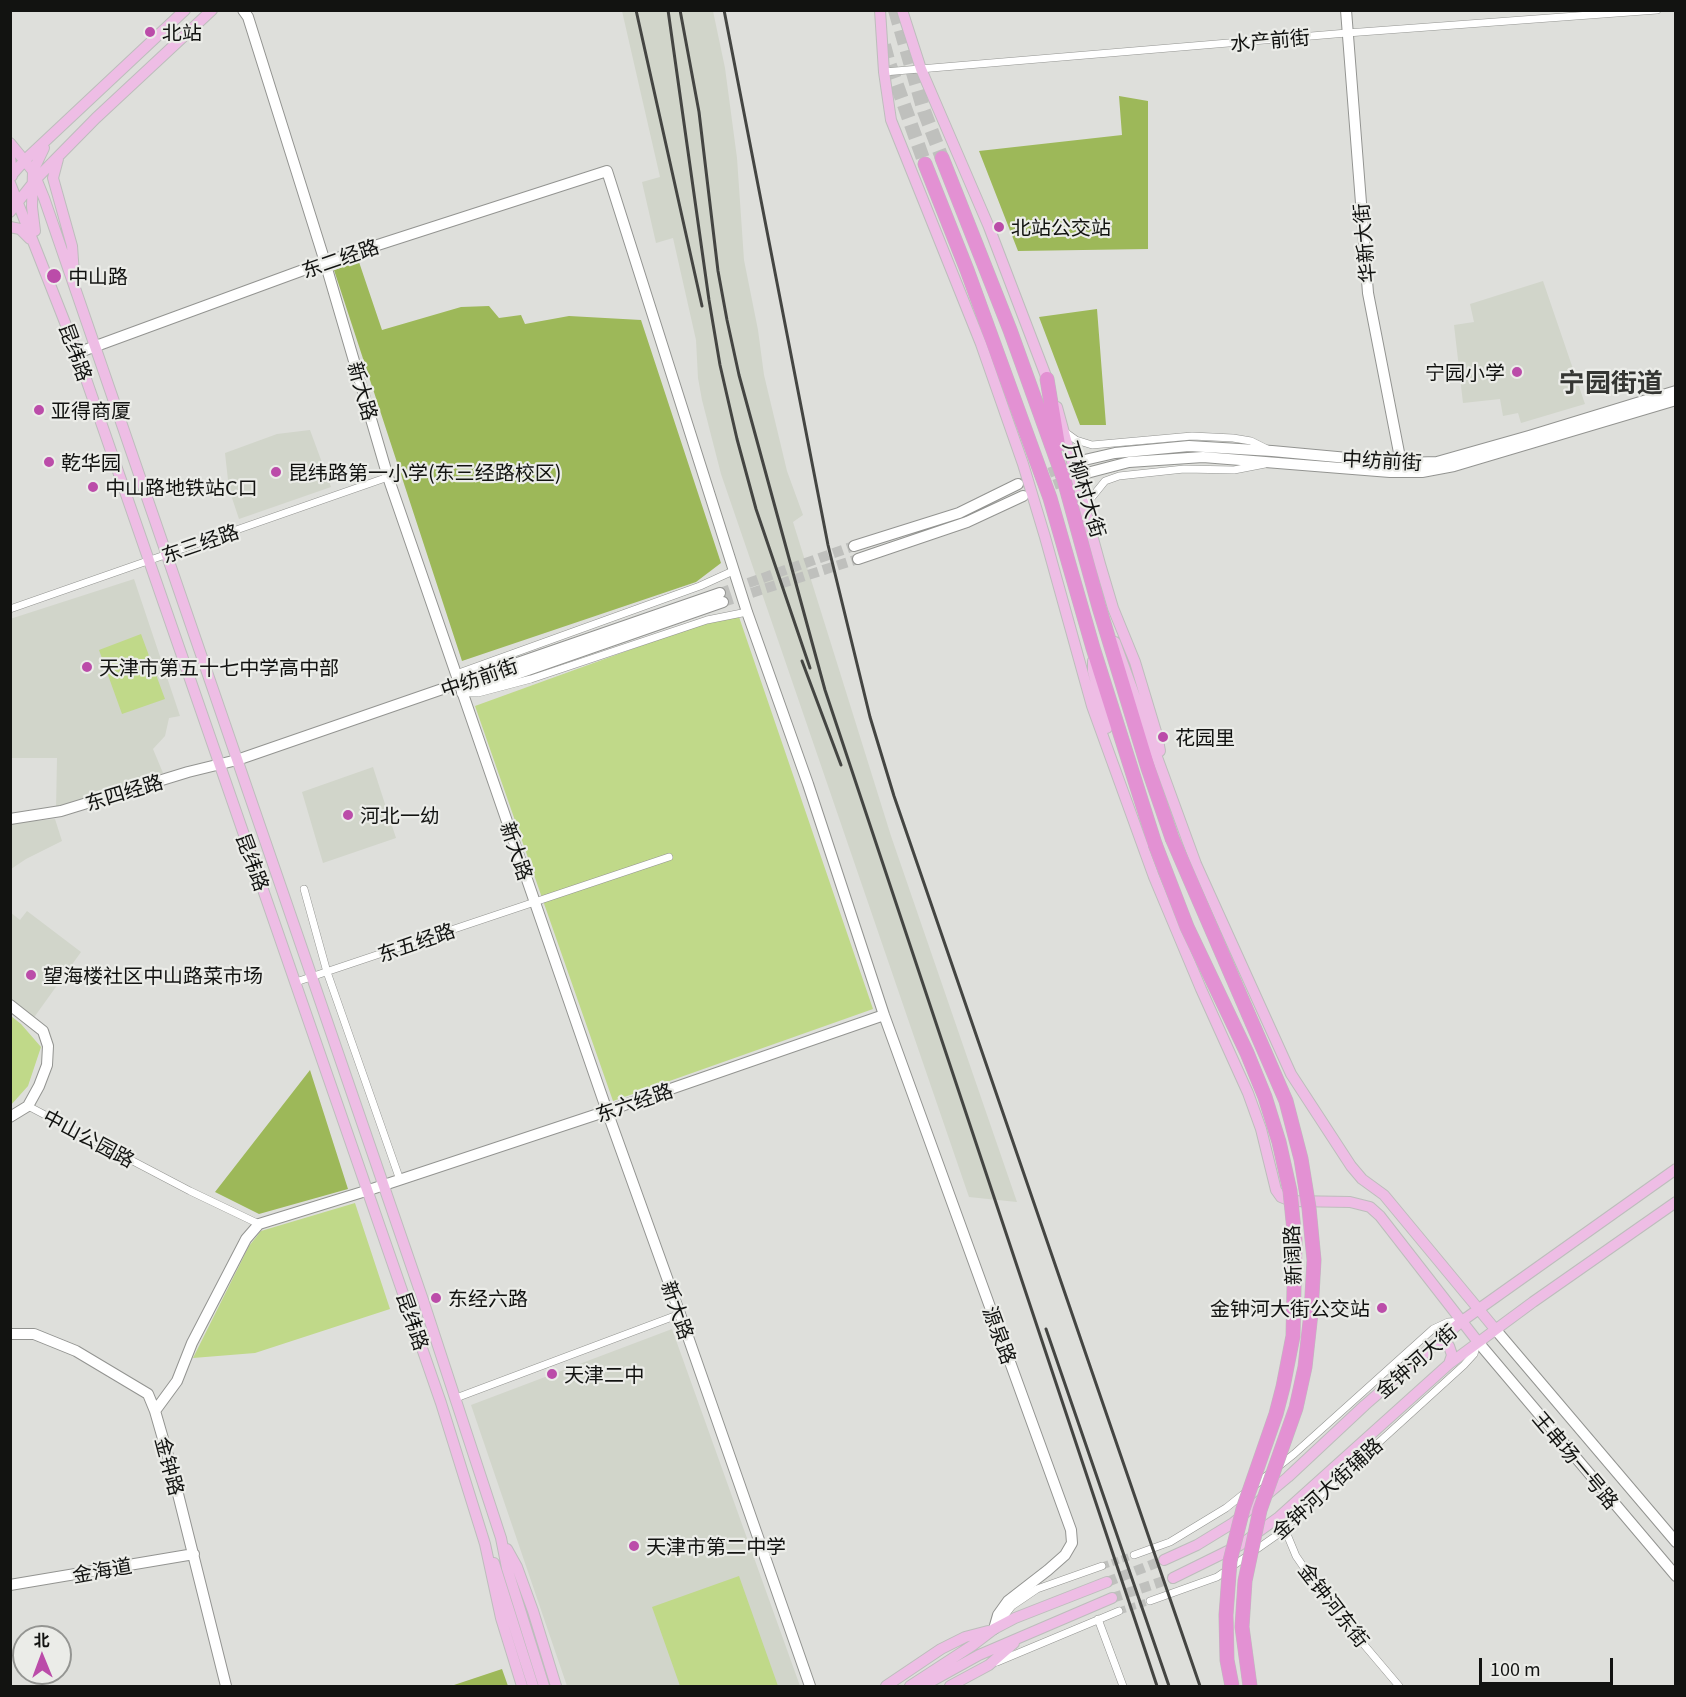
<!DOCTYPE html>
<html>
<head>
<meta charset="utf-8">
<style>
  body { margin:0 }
  #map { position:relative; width:1686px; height:1697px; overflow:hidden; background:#dedfdb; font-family:Georgia,"Noto Sans SC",serif }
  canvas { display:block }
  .frame { position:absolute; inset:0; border:12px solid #121311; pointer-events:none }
  .north { position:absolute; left:12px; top:1625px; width:60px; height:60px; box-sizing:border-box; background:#ebece8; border:2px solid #949592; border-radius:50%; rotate:359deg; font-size:16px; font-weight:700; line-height:24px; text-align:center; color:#121311 }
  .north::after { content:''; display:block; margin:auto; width:21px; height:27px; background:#bb4ca9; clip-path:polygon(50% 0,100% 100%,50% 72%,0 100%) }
  .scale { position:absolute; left:1479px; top:1658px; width:134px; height:27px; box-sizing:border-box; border:3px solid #121311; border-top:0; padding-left:8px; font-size:18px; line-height:21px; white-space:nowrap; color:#121311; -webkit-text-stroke:4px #ebece8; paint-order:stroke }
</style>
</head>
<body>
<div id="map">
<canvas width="1686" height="1697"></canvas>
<div class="frame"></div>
<div class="north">北</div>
<div class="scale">100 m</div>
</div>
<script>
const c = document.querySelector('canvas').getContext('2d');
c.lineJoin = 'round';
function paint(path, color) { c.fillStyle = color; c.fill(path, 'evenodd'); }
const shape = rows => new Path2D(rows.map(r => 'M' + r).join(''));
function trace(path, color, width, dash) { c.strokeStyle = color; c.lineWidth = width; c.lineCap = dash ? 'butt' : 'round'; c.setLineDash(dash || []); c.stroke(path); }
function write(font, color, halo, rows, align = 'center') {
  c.font = font + ' Georgia,"Noto Sans SC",serif'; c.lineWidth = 4.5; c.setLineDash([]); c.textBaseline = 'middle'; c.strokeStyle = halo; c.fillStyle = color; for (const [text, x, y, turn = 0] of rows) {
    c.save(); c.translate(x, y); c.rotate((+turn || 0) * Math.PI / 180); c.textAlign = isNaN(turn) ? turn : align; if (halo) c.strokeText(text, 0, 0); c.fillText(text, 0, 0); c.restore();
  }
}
paint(shape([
  [622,11,713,11,725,68,737,158,744,260,758,330,764,375,787,471,803,515,793,522,891,836,1017,1202,969,1197,721,474,702,400,698,378,696,340,673,238,656,243,642,182,660,177],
  [1543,281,1585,404,1521,423,1518,413,1503,416,1500,399,1463,403,1454,325,1474,322,1470,304],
  [310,430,331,487,239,519,229,489,225,453,277,434],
  [134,579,180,716,169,718,165,736,153,749,163,773,56,810,57,758,11,758,10,619],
  [373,767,396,838,323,863,302,792],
  [55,819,62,841,26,859,11,869,11,823],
  [27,911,81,952,30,1023,11,1009,10,912,20,920],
  [672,1329,800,1686,567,1686,471,1405]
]), '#d1d5ca');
paint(shape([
  [737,611,873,1009,613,1101,475,706],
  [141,634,165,699,122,714,99,650],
  [11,1016,21,1024,41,1047,28,1086,11,1105],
  [355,1203,390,1309,255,1353,193,1358,249,1246,261,1231],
  [739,1576,778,1686,680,1686,652,1607]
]), '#c0d989');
paint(shape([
  [1119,96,1148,101,1148,249,1018,251,979,151,1122,135],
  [359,262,382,330,461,307,489,306,499,318,521,315,525,324,569,316,641,320,721,563,696,582,462,661,334,270],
  [1097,309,1106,425,1080,425,1039,317],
  [310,1070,348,1189,259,1214,215,1192],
  [502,1669,508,1686,451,1686]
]), '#9db859');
trace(shape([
  [1102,1566,1134,1555],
  [1119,1611,1150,1601]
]), '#bfc0bd', 7, [7, 3.5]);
trace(shape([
  [1021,483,1065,467],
  [1026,495,1070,479],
  [720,593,854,546],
  [723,602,858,559]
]), '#bfc0bd', 10, [10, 5]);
trace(shape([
  [1107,1582,1164,1560],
  [1112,1598,1173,1578]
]), '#bfc0bd', 10, [10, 5]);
trace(shape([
  [895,10,924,111,942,158],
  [884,45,888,60,925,164]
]), '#bfc0bd', 14, [14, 7]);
const street = shape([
  [884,72,1347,33,1657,10],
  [1065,432,1076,440,1092,445,1192,436,1233,438,1251,441,1267,449],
  [1084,507,1105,481,1119,476,1184,469,1234,470,1265,464],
  [10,609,388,477],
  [456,674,700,586,733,571],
  [470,693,478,693,531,679,707,620,747,612],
  [304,889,327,972,400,1180],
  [296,982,669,857],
  [28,1106,190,1191,259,1224],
  [456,1398,680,1314],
  [1255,1485,1294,1454,1433,1329,1448,1322,1462,1321],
  [1284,1527,1296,1556,1327,1601,1399,1686],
  [1134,1555,1170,1542,1226,1508,1246,1492],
  [1150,1601,1217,1577,1277,1535,1464,1365,1474,1354,1477,1343],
  [1098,1619,1123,1686],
  [997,1625,1012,1606,1037,1589,1102,1566],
  [997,1662,1119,1611]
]);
const secondary = shape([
  [243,10,248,17,325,262,388,477,607,1111,680,1314,810,1686],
  [1346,10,1368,293,1402,468],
  [77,353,325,262,607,171,747,612,808,784,884,1015,1071,1530,1072,1543,1065,1555,1048,1570,1008,1601,998,1615,994,1629],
  [1080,461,1115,453,1189,446,1272,451,1402,463,1437,462,1529,436,1676,391],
  [1083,474,1129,462,1203,457,1390,472,1422,472,1454,466,1676,400],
  [854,546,959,513,1018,484],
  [858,559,967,522,1023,496],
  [462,693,723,602],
  [10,819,61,811,188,772,237,760,720,593],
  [10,1005,43,1031,48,1046,47,1065,39,1086,28,1106,10,1117],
  [1495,1329,1676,1542],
  [10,1334,34,1334,76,1351,148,1394,155,1411,172,1470,226,1686],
  [1478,1342,1676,1576],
  [155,1411,177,1381,192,1343,246,1239,259,1224,369,1190,607,1111,884,1015],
  [10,1585,194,1554]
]);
const primary = shape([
  [880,10,884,72,891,120,981,344,1023,464,1045,537,1092,706,1154,877,1201,989,1248,1093,1261,1129,1276,1190,1281,1197,1291,1201,1350,1202,1370,1207,1380,1216,1478,1342],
  [902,10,921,69,989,227,1049,384],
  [10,143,33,171,44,198,423,1300,501,1538,507,1568,544,1686],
  [10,156,12,176],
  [58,159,53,178,72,246,74,274],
  [10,177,25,160,185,10],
  [10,183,77,353,441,1403,485,1544,501,1618,522,1686],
  [10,212,37,178,96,118,212,10],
  [10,227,20,229,30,239],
  [35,231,32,207,33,171,44,148],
  [1057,407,1100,564,1113,608,1135,662,1157,735,1160,751],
  [1115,642,1196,864,1291,1074,1351,1166,1362,1179,1384,1195,1495,1329],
  [1093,661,1093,671,1107,728],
  [1433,1345,1443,1344,1449,1346,1452,1355,1449,1364],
  [507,1549,517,1567,533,1611,556,1686],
  [1164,1560,1197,1545,1233,1523,1288,1477,1365,1405,1462,1321,1676,1169],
  [494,1563,533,1686],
  [1173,1578,1240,1545,1279,1517,1449,1364,1533,1302,1676,1202],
  [886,1686,941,1649,965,1637,988,1631],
  [910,1686,973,1645,994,1629,1015,1618,1107,1582],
  [923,1686,979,1655,1112,1598],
  [950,1686,989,1665,1014,1643]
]);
const highway = shape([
  [942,158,1010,330,1064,480,1099,607,1148,768,1172,838],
  [925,164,967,270,1050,498,1093,648,1155,844],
  [1047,379,1058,445]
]);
trace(street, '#939491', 8);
trace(secondary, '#939491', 12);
trace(primary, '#bdbdbc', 12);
trace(highway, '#bdbdbc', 15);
trace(street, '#fff', 7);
trace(secondary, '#fff', 10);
trace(primary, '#eebde5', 10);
trace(highway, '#e391d3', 14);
trace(shape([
  [636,10,702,306],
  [668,10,709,300,720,365,737,439,756,509,810,668],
  [680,10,699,112,718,271,727,320,739,375,825,690,1157,1686],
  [724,10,828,545,870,717,894,796,1200,1686],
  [802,661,841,765],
  [1046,1329,1169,1686]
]), '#444542', 3);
const highwayBridge = shape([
  [1172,838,1286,1101,1301,1159,1309,1208,1314,1260,1311,1313,1305,1367,1296,1408,1260,1510,1245,1581,1242,1627,1250,1686],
  [1155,844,1187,927,1247,1053,1265,1097,1279,1142,1290,1191,1295,1241,1293,1336,1283,1387,1276,1414,1243,1509,1230,1561,1226,1615,1227,1660,1232,1686]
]);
trace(highwayBridge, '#bdbdbc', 15, []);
trace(highwayBridge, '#e391d3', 14);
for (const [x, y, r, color] of [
  [150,32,6,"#bb4ca9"],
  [999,227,6,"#bb4ca9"],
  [54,276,8,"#bb4ca9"],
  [1517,372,6,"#bb4ca9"],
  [39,410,6,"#bb4ca9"],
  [49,462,6,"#bb4ca9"],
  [276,472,6,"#bb4ca9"],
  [93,487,6,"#bb4ca9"],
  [87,667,6,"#bb4ca9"],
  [1163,737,6,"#bb4ca9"],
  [348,815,6,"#bb4ca9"],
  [31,975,6,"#bb4ca9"],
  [436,1298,6,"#bb4ca9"],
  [1382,1308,6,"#bb4ca9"],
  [552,1374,6,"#bb4ca9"],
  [634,1546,6,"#bb4ca9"]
]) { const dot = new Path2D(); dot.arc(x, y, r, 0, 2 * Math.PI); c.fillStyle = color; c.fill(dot); trace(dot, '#ebece8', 2); }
write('20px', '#121311', '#ebece8', [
  ["北站",162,32],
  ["北站公交站",1011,227],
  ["中山路",68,276],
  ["宁园小学",1505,372,"right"],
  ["亚得商厦",51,410],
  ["乾华园",61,462],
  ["昆纬路第一小学(东三经路校区)",288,472],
  ["中山路地铁站C口",105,487],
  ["天津市第五十七中学高中部",99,667],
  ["花园里",1175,737],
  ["河北一幼",360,815],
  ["望海楼社区中山路菜市场",43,975],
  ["东经六路",448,1298],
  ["金钟河大街公交站",1370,1308,"right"],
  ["天津二中",564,1374],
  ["天津市第二中学",646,1546]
], 'left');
write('20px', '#121311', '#ebece8', [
  ["水产前街",1270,40,-5],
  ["华新大街",1364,243,-95],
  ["东二经路",340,258,-19],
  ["昆纬路",76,352,70],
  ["新大路",363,391,74],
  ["中纺前街",1382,460,3],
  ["万柳村大街",1085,489,73],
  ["东三经路",200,543,-19],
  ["中纺前街",479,677,-19],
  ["东四经路",124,792,-17],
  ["新大路",517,851,71],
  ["昆纬路",253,862,70],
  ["东五经路",416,942,-19],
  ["东六经路",634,1102,-19],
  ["中山公园路",89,1138,28],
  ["新阔路",1292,1255,-92],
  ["新大路",678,1310,71],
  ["昆纬路",413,1321,71],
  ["源泉路",1000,1335,70],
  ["金钟河大街",1416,1361,-41],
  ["王串场一号路",1576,1460,50],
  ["金钟路",170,1466,75],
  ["金钟河大街辅路",1327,1488,-42],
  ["金海道",102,1570,-10],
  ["金钟河东街",1334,1605,52]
]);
write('bold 26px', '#353633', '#ebece8', [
  ["宁园街道",1611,382]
]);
</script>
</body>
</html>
